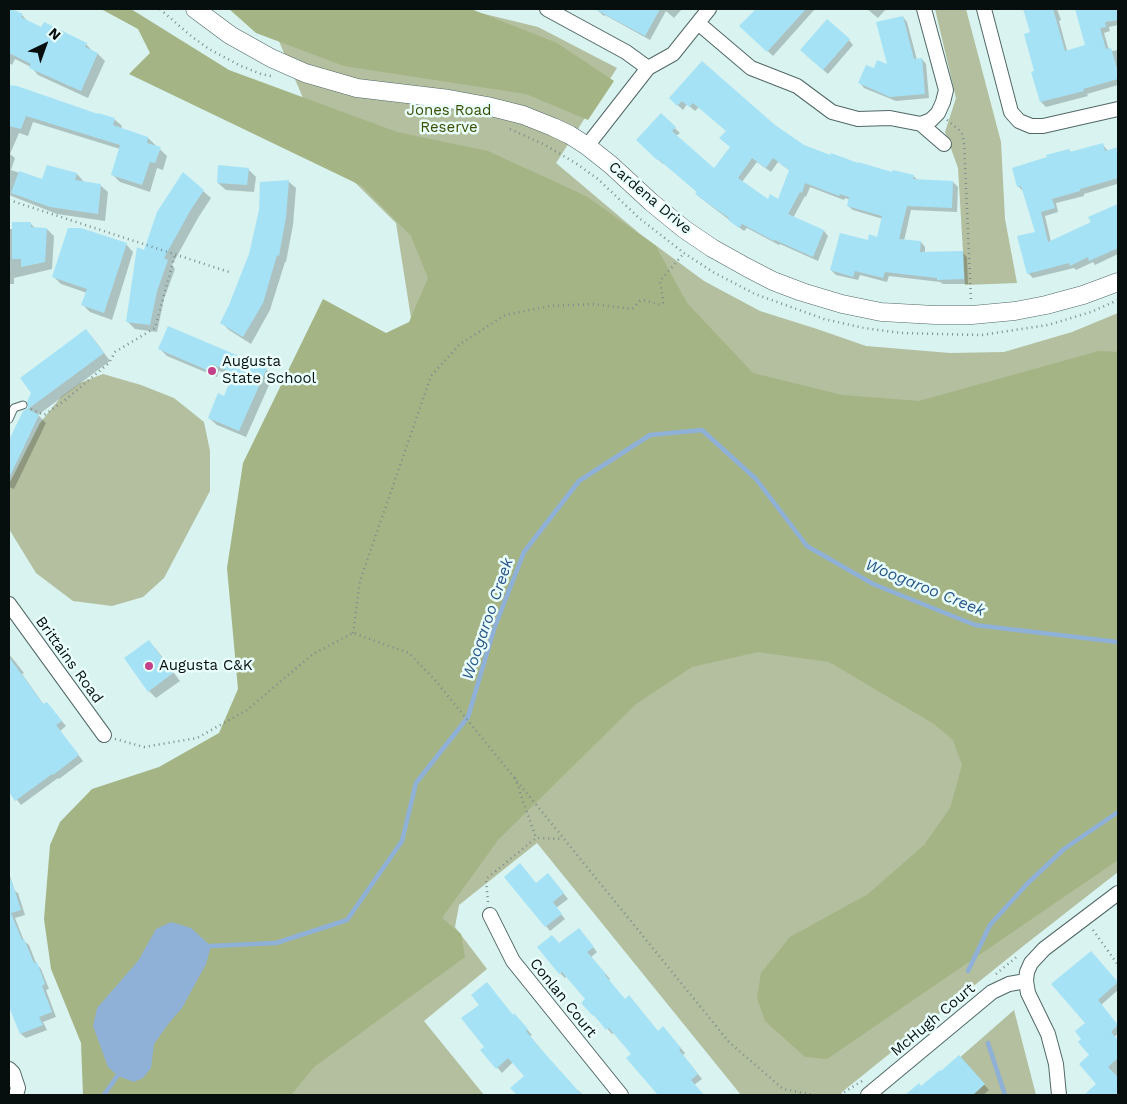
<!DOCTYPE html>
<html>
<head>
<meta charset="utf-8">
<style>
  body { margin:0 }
  #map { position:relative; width:1127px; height:1104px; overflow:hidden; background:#d8f3f0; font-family:"Work Sans",sans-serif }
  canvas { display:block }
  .frame { position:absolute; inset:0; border:10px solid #060f0e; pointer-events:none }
  .north { position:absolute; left:20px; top:20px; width:50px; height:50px; -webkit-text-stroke:4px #eafffc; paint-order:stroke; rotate:42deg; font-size:14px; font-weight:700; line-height:20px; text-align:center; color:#060f0e }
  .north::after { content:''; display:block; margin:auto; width:18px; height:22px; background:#060f0e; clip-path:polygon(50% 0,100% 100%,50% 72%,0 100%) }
</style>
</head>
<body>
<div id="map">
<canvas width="1127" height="1104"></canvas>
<div class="frame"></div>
<div class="north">N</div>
</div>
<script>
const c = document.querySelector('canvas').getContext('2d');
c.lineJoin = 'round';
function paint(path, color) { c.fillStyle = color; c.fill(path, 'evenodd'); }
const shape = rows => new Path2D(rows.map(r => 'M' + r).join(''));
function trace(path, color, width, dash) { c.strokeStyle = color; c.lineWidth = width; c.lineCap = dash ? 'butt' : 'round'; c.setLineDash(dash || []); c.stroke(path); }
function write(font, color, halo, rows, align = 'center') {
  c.font = font + ' "Work Sans",sans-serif'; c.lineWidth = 5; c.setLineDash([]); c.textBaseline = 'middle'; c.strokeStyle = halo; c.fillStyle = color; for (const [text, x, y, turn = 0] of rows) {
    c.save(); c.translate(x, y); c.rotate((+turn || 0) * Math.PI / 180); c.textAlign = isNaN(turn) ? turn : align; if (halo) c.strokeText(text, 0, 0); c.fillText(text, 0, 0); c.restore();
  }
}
paint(shape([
  [464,9,538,27,617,68,556,163,639,233,704,281,760,311,817,329,866,346,950,353,1004,352,1072,332,1118,313,1118,872,1022,947,842,1092,841,1095,741,1095,537,843,459,905,455,927,487,969,424,1021,484,1095,104,1095,414,337,396,223,327,155,273,27],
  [935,9,966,9,1001,142,1005,219,1017,283,965,285,958,168,945,132,956,98],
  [103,374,141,385,174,398,204,422,210,451,210,491,164,578,143,597,112,606,73,601,36,573,9,529,9,484,40,423,61,397,80,383],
  [1014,1010,1036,1095,968,1095,957,1060]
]), '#b3bf9e');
paint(shape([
  [101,9,131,9,229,70,397,132,488,151,586,196,656,246,687,303,753,373,842,395,919,401,1099,351,1118,352,1118,860,827,1059,805,1057,765,1021,757,998,761,973,790,937,868,894,924,845,950,808,962,765,953,740,934,724,829,662,758,652,692,667,636,704,498,840,442,918,461,934,465,957,314,1067,291,1095,83,1095,81,1043,51,969,44,919,50,845,60,822,92,789,159,767,219,733,238,689,227,568,243,463,323,299,386,333,409,322,428,278,411,236,362,186,129,74,150,53,138,29],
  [229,9,471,9,557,43,614,81,588,120,526,94,344,66,256,33]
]), '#a5b485');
paint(shape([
  [171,922,191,928,211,946,206,964,182,1008,169,1023,154,1044,151,1068,143,1078,134,1082,118,1076,108,1067,93,1026,97,1008,138,961,156,929]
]), '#8fb1d7');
paint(shape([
  [10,9,22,15,29,23,86,44,93,52,98,54,105,61,88,98,38,75,31,67,15,59,12,65,9,63,9,13],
  [596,9,682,9,674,18,666,11,650,40,605,15,604,16],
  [757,9,815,9,773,56,741,26],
  [867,9,886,9,878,18],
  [1024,9,1057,9,1061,20,1059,21,1068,54,1091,64,1077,9,1118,9,1118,25,1109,27,1110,31,1104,33,1109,50,1111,49,1112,51,1118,50,1118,85,1087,94,1088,96,1046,107,1041,102,1033,73,1036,72,1031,33],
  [903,17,907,22,917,60,922,59,926,64,929,98,896,101,864,88,860,83,874,70,889,66],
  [849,40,853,45,828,74,806,55],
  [702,63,775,126,803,146,859,165,893,174,913,176,918,180,953,182,958,187,957,212,911,210,904,241,921,242,925,247,925,253,962,252,967,257,968,284,943,284,940,282,889,276,887,282,860,275,858,280,836,275,831,270,869,242,878,238,883,219,853,210,848,206,850,200,845,198,844,200,810,187,806,197,805,196,793,218,824,231,828,236,818,261,780,244,779,245,747,228,744,231,702,199,697,194,698,193,664,163,663,164,637,140,661,115,680,133,676,136,715,170,731,147,727,131,699,107,695,111,687,104,683,110,670,98],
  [757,162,771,172,778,162,790,171,779,201,768,200,742,182],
  [9,86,17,87,99,116,114,119,122,126,121,129,148,138,167,156,163,170,157,168,150,192,120,182,112,174,120,149,33,122,28,136,19,133,10,154,15,158,11,170,43,181,48,166,77,174,85,183,100,185,108,192,105,221,57,214,9,195],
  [1102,144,1108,151,1118,148,1117,184,1084,194,1084,196,1056,203,1058,212,1045,216,1051,242,1092,223,1110,210,1118,206,1118,254,1095,265,1093,262,1076,270,1074,268,1033,278,1028,273,1036,232,1023,191,1018,186,1069,150,1072,153],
  [248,169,256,177,254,192,226,190,218,183],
  [288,181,296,188,293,225,286,262,285,262,270,310,251,344,229,330,222,323],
  [203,191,211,198,198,218,172,265,175,269,164,299,157,332,135,329,128,322,145,251],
  [31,224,36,229,47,229,54,236,52,269,14,278,14,284,9,284,9,229,13,229],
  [126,244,133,252,112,320,90,312,83,305,87,293,61,284,54,277],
  [86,331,93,338,110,361,38,415,46,423,14,489,9,487,9,443,24,412,27,410],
  [160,349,266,369,273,376,246,437,217,425,209,418,225,398,233,376,219,371,217,377,167,356],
  [149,642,156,649,180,681,156,698,149,691],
  [9,654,24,673,22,674,44,705,51,708,66,726,60,731,83,761,59,779,58,778,21,805,9,790],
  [9,873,15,891,18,893,25,915,15,918,24,941,29,945,36,963,41,969,49,989,46,990,56,1017,43,1022,47,1030,26,1038,21,1034,9,1003],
  [552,879,568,899,556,908,565,919,550,931,546,926,536,884],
  [583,934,597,952,591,957,610,979,608,981,625,1000,659,1032,668,1033,685,1053,683,1055,702,1079,694,1085,703,1095,659,1095,628,1058,632,1054,615,1032,612,1034,599,1019,598,1020,594,1015,587,1000,567,976,565,978,560,973,539,947,560,945],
  [1095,957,1118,983,1118,990,1101,1005,1118,1026,1118,1034,1114,1037,1118,1042,1118,1095,1086,1094,1098,1084,1091,1055,1083,1039,1087,1023],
  [513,1016,519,1020,532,1035,530,1036,544,1053,577,1091,578,1090,583,1095,518,1095,512,1088,525,1076,513,1062,502,1073,482,1050],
  [963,1061,989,1090,983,1095,909,1095,922,1087,941,1073]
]), '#0003');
trace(shape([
  [207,947,211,946,276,943,347,920,402,841,416,783,468,717,494,629,524,552,579,481,650,435,702,430,756,479,807,546,873,584,975,625,1118,642],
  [968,971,990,925,1027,884,1064,849,1118,812],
  [988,1043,1005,1095],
  [104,1095,120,1072]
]), '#8fb1d7', 4.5);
paint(shape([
  [9,9,12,9,23,14,21,17,41,27,44,22,87,43,85,47,98,53,81,91,29,68,31,64,9,53],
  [595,9,660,9,645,36],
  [756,9,806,9,767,52,739,26],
  [1023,9,1053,9,1065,51,1085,45,1075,9,1118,9,1118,20,1105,22,1106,27,1100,28,1106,49,1111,48,1118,72,1118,79,1083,89,1084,91,1040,102,1031,72,1034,71,1024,34,1030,32],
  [903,16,914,59,922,58,925,94,890,97,858,83,866,65,874,68,877,60,887,64,876,22],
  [827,19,850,39,823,70,800,50],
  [702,61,775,125,804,145,830,155,831,153,858,163,858,162,892,172,893,170,914,175,913,179,953,181,952,208,907,206,899,239,921,241,920,252,963,251,964,279,937,280,937,278,885,272,883,278,855,271,853,277,830,270,840,233,868,240,869,234,877,237,882,216,847,206,849,197,840,194,839,196,805,183,802,193,800,192,788,214,824,230,813,257,775,240,774,241,742,224,739,228,728,220,729,218,695,194,697,192,658,159,657,160,636,140,661,113,676,127,672,131,714,168,730,147,719,138,726,131,693,103,689,107,682,101,677,106,669,98],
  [752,158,766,168,773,158,789,170,778,199,770,194,768,199,738,178],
  [9,85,17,86,98,114,98,113,115,118,113,125,148,137,147,143,161,147,155,163,150,162,142,185,111,175,120,145,26,116,21,129,9,126],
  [1103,143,1105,151,1118,147,1118,178,1080,189,1080,191,1052,199,1055,208,1041,212,1048,242,1091,222,1088,217,1118,204,1118,248,1089,261,1088,257,1070,266,1069,263,1027,274,1017,236,1035,232,1021,186,1017,187,1012,168,1047,157,1046,155,1069,149,1070,152],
  [47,165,77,173,75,180,101,184,98,214,50,207,11,193,19,171,42,179],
  [218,165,249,168,247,185,217,183],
  [183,172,204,190,190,211,164,258,168,260,157,291,150,325,126,322,137,247,144,250,157,212],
  [289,180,286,217,279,256,277,255,263,303,243,337,220,323,229,305,249,254,259,210,260,182],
  [12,222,31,222,31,227,47,228,45,262,21,267,21,259,12,259],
  [68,228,81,228,127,243,104,313,81,305,87,289,52,277],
  [168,326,267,368,239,431,208,418,218,393,224,396,233,373,212,364,209,371,158,349],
  [86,329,104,353,28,409,39,415,9,478,9,440,23,411,27,409,28,407,27,402,31,393,20,378],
  [149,640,173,673,148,692,124,658],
  [9,657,43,704,47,702,62,721,56,725,79,755,53,775,52,774,15,801,9,792],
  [520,863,536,883,548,873,564,893,553,902,562,914,545,927,504,877],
  [11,879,21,910,11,913,22,940,24,939,34,963,37,962,45,984,42,986,52,1012,39,1017,43,1025,20,1034,9,1007,9,880],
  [579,928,594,947,587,952,606,974,605,975,625,999,629,995,658,1031,663,1026,681,1048,679,1050,698,1074,691,1080,704,1095,658,1095,626,1058,631,1054,609,1028,606,1030,594,1015,593,1016,581,1003,585,999,562,972,559,974,537,947,552,935,559,943],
  [1091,951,1118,982,1098,1000,1118,1025,1111,1032,1118,1040,1118,1058,1108,1067,1118,1077,1118,1095,1084,1095,1096,1084,1079,1064,1089,1055,1078,1042,1081,1039,1075,1031,1085,1023,1051,984],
  [487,982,513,1015,514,1013,528,1029,526,1031,539,1047,582,1095,517,1095,510,1088,524,1076,508,1058,496,1069,480,1050,484,1047,461,1018,479,1005,471,995],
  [959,1055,985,1084,973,1095,905,1095,919,1083,921,1086,940,1070,941,1071]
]), '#a6e2f6');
const service = shape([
  [9,419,14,408,23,405]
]);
const minor = shape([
  [547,9,626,52,648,68],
  [984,9,1011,112,1019,121,1031,126,1043,126,1118,109],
  [698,23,751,68,797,86,832,112,858,119,890,118,921,124,944,144],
  [921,124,931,120,938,113,943,102,946,90,924,9],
  [587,146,648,68,673,54,709,9],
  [9,604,104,735],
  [490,915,513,961,621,1095],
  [9,1069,13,1073,18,1088,16,1095],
  [868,1095,992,992,1009,984,1026,981],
  [1059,1095,1056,1064,1048,1034,1028,993,1026,981,1027,972,1031,963,1044,949,1118,893]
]);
const tertiary = shape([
  [195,9,230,35,271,58,305,73,357,88,449,99,487,106,523,115,553,127,570,135,587,146,611,165,651,202,684,229,712,248,746,267,773,281,802,292,842,304,881,312,935,315,972,315,1015,311,1046,305,1083,295,1118,282]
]);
trace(service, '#516866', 9);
trace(minor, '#516866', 16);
trace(tertiary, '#516866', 19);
trace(shape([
  [160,9,191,36,209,49,241,66,261,74,271,76],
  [947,120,959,130,962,134,964,141,971,300],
  [510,129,545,145,577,164,598,179,639,218,684,253,713,272,755,294,824,319,864,328,901,333,982,335,1048,325,1091,312,1118,300],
  [9,200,232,273],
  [31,409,44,415,64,401,109,363,115,352,155,328,175,255],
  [353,633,360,581,431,376,460,344,505,315,550,306,592,304,632,309,640,301,643,300,660,305,663,303,663,300,660,281,684,253],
  [115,739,144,747,197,738,247,710,313,654,353,633,409,653,435,680,729,1042,783,1089,814,1095],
  [515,778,536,838],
  [488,902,486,879,536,838,563,839],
  [1093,930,1118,965],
  [996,974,1019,955],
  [840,1095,862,1081]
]), '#7b8e8b', 2.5, [1, 4]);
trace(service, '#fff', 7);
trace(minor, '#fff', 14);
trace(tertiary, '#fff', 18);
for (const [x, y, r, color] of [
  [212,371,5,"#c44189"],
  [149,666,5,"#c44189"]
]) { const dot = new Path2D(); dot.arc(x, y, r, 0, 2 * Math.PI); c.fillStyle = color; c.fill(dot); trace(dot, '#eafffc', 2); }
write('15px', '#3c4d00', '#eafffc', [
  ["Jones Road",449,111],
  ["Reserve",449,128]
]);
write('15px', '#060f0e', '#eafffc', [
  ["Cardena Drive",650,198,40],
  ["Brittains Road",69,660,54],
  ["Conlan Court",563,998,51],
  ["McHugh Court",933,1020,-40]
]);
write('15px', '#060f0e', '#eafffc', [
  ["Augusta",222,362],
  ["State School",222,379],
  ["Augusta C&K",159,666]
], 'left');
write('italic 16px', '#285688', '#eafffc', [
  ["Woogaroo Creek",925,588,22],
  ["Woogaroo Creek",488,619,-71]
]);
</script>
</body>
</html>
